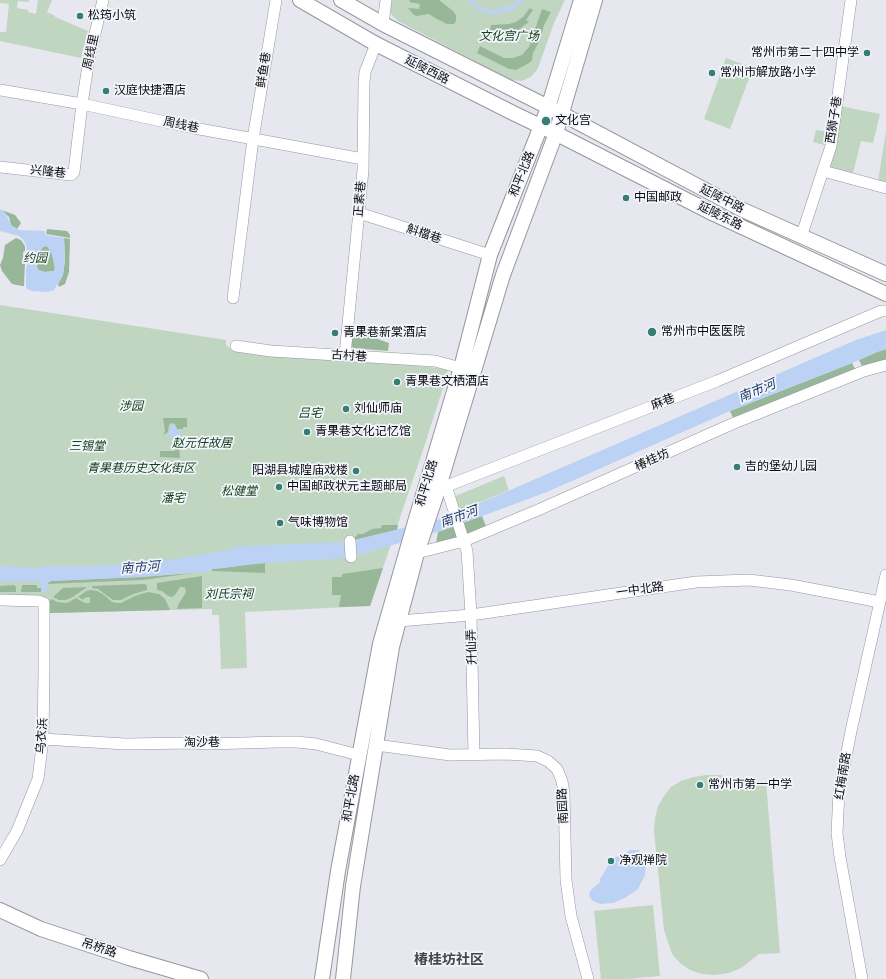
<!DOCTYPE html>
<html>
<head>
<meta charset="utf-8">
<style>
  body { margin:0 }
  canvas { display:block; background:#e6e7ef }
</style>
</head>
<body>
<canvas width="886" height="979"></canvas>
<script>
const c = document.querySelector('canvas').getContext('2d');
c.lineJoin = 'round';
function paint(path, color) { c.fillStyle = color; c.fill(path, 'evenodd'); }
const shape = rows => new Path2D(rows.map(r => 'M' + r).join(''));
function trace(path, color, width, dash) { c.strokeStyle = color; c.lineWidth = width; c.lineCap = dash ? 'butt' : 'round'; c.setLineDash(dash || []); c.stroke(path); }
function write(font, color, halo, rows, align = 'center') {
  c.font = font + ' "IBM Plex Serif","Noto Sans SC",serif'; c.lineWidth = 3.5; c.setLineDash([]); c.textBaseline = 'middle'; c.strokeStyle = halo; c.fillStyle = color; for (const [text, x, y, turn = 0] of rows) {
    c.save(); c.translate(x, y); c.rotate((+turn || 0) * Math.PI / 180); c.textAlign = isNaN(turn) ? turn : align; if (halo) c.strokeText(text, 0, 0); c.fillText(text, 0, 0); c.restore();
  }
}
paint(shape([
  [0,0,29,0,29,2,18,1,17,8,28,10,28,12,36,14,38,0,52,0,47,12,55,16,55,17,88,31,81,58,0,41,0,32,6,32,9,4,0,3],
  [389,0,565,0,554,23,538,68,532,76,522,81,511,80,398,21,391,14],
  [726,58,753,68,730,129,704,119],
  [840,106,880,114,873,143,861,141,853,173,829,167],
  [816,130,829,132,828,146,813,142],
  [886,132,886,184,878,181],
  [0,305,226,340,226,345,232,350,271,356,408,365,448,369,444,385,423,450,370,606,245,612,247,668,221,669,219,615,212,615,212,609,50,613,49,602,45,597,0,596],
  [504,476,509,490,459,511,453,497],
  [706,775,720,775,730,778,741,783,750,791,750,782,766,781,780,953,759,954,741,968,729,973,715,975,702,974,690,970,680,963,672,954,664,930,654,831,655,818,658,806,664,796,671,787,681,781,694,777],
  [653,905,660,976,627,979,601,979,594,911]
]), '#c1d6c1');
paint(shape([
  [410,0,439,0,453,11,456,15,456,21,454,24,447,24,435,18,429,14,416,16,413,14,408,8,419,9,420,4,409,2],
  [530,8,533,10,526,20,529,22,518,30,513,33,502,34,502,31,490,30,491,25,509,24,516,22,523,17],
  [542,9,551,12,544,25,540,40,533,53,532,60,529,63,516,70,509,69,477,53,480,46,504,58,513,58,522,55,529,47],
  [2,210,15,215,21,223,17,229,11,225,9,217],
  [47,229,67,231,70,235,70,238,46,234],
  [16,238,21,240,25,246,25,251,23,252,24,262,25,262,24,286,22,286,12,284,2,271,0,265,3,258,5,245],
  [64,238,70,239,69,272,65,284,59,287,58,284,63,275,65,260],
  [47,246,52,254,55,268,54,271,45,272,38,270,36,262,39,252,43,247],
  [351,332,358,332,389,343,388,351,353,348,350,344],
  [886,349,886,362,863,368,859,360,877,352],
  [852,363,856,371,734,420,730,411],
  [163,418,187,418,187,427,183,427,183,429,177,429,175,424,171,423,169,425,168,432,163,435,165,431],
  [177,445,179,445,180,458,160,457,160,451,175,451],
  [482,516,487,529,467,537,462,523],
  [382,525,398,525,397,530,355,540,355,537,357,536,357,534,363,534,372,529,381,528],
  [455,526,458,538,436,543,438,532],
  [265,563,265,573,212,571,212,569],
  [383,568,370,606,339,607,341,595,332,595,332,577,342,577,342,574],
  [194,573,143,580,47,584,51,581,141,577],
  [202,576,202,608,177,609,178,605,186,592,185,588,183,587,180,587,175,595,172,597,168,596,162,591,157,590,157,583],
  [145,584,147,586,147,590,133,594,121,600,113,600,98,589,92,588,92,586],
  [14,585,16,587,16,592,0,592,0,586],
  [22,585,37,585,37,588,41,588,41,592,21,592],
  [86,587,86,588,71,598,66,600,59,600,53,597,63,588],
  [91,590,97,591,103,594,112,602,116,603,121,603,135,596,148,592,159,594,165,599,170,610,50,613,49,602,52,599,57,602,67,603,76,598,85,603,90,603,90,597,84,598,84,600,78,597,86,591]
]), '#98b799');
paint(shape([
  [467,0,472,0,484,9,496,10,512,5,518,0,521,0,522,2,513,9,507,12,492,14,486,13,487,12,484,11,484,13,476,9,477,8,476,6,474,7],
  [0,209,5,212,11,225,19,230,45,231,45,235,64,238,65,260,63,275,54,290,48,292,32,291,27,289,26,288,26,269,28,261,26,245,23,239,19,236,0,231],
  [47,246,52,254,55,268,54,271,45,272,38,270,36,262,39,252,43,247],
  [886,330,886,349,877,352,852,363,730,411,547,492,450,528,356,556,332,559,250,564,225,568,212,569,212,571,141,577,51,581,47,584,47,592,41,592,41,584,38,582,34,581,0,582,0,566,42,568,42,566,102,566,102,563,104,563,104,565,113,565,122,564,122,561,127,561,127,564,141,563,141,560,181,559,181,557,196,556,196,555,231,550,231,548,243,546,346,542,440,519,494,497,856,340],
  [171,424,174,425,176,430,180,431,180,442,179,442,178,437,167,436,170,430,170,426],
  [631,850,638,850,644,855,646,865,645,875,638,889,625,898,613,903,600,904,593,901,589,896,590,891,600,882,600,879,608,866,614,858]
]), '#bcd2f5');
const minor = shape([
  [383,24,386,0],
  [0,90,82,104,194,128,363,159],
  [0,167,71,175,74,172,82,104,89,59,103,0],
  [823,171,886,188],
  [359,213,490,255],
  [801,237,831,146,851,0],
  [233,298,253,139,276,0],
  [236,346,271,351,435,361,461,368],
  [345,355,363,170,364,83,365,72,376,44],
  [446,486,467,551,471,615,474,755],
  [434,491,717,381,881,311,886,311],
  [350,541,351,557],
  [417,553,464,541,538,510,732,424,864,371,886,365],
  [0,600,39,601,44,603,44,671,43,739,38,779,17,831,0,860],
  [399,621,471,615,696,582,749,580,791,585,880,602],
  [43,739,125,744,193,743,208,744,278,742,297,742,316,744,359,755],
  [376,745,450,755,506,754,537,756,548,761,557,769,562,781,564,793,566,880,571,916,588,979],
  [862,979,840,857,837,833,838,812,839,793,851,731,886,575]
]);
const major = shape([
  [300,0,376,44,515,114,559,135,714,214,886,294],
  [341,0,383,24,562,114,743,210,886,274],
  [0,910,41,929,129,958,201,979],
  [322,979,338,871,380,644,415,522,461,368,490,255,548,108,581,0],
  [343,979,353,886,392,647,417,553,438,490,503,275,556,133,595,0]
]);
trace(minor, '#95979e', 12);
trace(major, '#95979e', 16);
trace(minor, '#fff', 11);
trace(major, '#fff', 14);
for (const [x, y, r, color] of [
  [80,16,4,"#367d74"],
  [867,53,4,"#367d74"],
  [712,73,4,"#367d74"],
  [106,91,4,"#367d74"],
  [546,121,5,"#367d74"],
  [626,198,4,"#367d74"],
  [652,332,5,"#367d74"],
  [335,333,4,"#367d74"],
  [397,382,4,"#367d74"],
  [346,409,4,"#367d74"],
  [307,432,4,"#367d74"],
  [737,467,4,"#367d74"],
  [356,471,4,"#367d74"],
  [279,487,4,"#367d74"],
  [280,523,4,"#367d74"],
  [700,785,4,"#367d74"],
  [611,861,4,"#367d74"]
]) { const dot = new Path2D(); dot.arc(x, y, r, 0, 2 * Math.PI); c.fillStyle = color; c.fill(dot); trace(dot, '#f3f5fc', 1.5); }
write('12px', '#0b0b0e', '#f3f5fc', [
  ["松筠小筑",88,16],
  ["常州市第二十四中学",859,53,"right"],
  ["常州市解放路小学",720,73],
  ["汉庭快捷酒店",114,91],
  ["文化宫",555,121],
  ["中国邮政",634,198],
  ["常州市中医医院",661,332],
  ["青果巷新棠酒店",343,333],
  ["青果巷文栖酒店",405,382],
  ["刘仙师庙",354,409],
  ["青果巷文化记忆馆",315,432],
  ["吉的堡幼儿园",745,467],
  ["阳湖县城隍庙戏楼",348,471,"right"],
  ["中国邮政状元主题邮局",287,487],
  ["气味博物馆",288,523],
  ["常州市第一中学",708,785],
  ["净观禅院",619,861]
], 'left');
write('italic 12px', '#16431a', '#f3f5fc', [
  ["文化宫广场",509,37],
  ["约园",35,259],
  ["涉园",131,407],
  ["吕宅",310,414],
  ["赵元任故居",202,444],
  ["三锡堂",87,447],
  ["青果巷历史文化街区",141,469],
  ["松健堂",239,492],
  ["潘宅",173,499],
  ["刘氏宗祠",229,595]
]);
write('12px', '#0b0b0e', '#f3f5fc', [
  ["周线里",91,52,-78],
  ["鲜鱼巷",264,70,-81],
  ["延陵西路",427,70,27],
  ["西狮子巷",834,120,-81],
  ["周线巷",181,125,12],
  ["兴隆巷",48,172,6],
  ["和平北路",522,174,-68],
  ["正素巷",360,199,-85],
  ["延陵中路",722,199,27],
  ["延陵东路",720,216,26],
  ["斛檔巷",424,234,19],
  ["古村巷",349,356,4],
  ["麻巷",663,402,-21],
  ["椿桂坊",652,460,-24],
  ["和平北路",427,483,-73],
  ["一中北路",640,590,-8],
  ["升仙弄",472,647,-92],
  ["乌衣浜",42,736,-86],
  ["淘沙巷",202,743],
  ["红梅南路",843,776,-81],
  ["和平北路",351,798,-80],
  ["南园路",563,806,-93],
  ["吊桥路",99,948,18]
]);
write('italic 13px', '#1e3965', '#f3f5fc', [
  ["南市河",757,391,-23],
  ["南市河",459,517,-20],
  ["南市河",140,568,-4]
]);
write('bold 14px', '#46474d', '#f3f5fc', [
  ["椿桂坊社区",449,960]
]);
</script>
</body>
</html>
